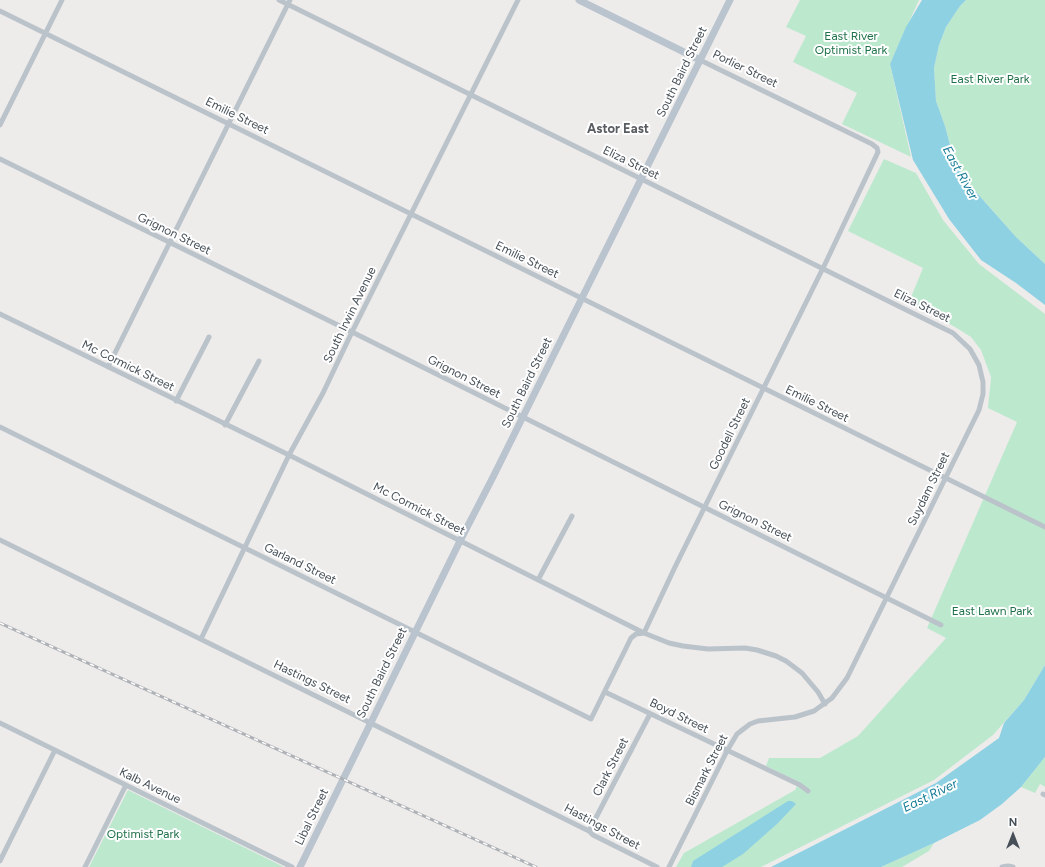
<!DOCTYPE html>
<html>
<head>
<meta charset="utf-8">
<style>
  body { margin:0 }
  #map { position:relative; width:1045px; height:867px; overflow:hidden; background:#eeebeb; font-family:Figtree,sans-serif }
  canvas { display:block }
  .north { position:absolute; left:993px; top:815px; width:40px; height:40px; -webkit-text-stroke:3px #fff; paint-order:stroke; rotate:0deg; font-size:11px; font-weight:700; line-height:16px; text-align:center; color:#464f57 }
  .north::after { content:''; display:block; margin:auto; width:14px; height:18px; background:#464f57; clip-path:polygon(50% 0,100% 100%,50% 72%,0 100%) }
</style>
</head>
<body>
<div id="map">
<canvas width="1045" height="867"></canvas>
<div class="north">N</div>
</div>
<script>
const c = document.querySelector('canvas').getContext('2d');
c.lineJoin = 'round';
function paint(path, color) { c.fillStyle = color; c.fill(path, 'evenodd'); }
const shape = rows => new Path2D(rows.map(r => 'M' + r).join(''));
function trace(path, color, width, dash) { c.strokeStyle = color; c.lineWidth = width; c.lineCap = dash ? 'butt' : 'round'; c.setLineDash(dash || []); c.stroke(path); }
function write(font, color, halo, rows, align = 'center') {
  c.font = font + ' Figtree,sans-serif'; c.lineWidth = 4; c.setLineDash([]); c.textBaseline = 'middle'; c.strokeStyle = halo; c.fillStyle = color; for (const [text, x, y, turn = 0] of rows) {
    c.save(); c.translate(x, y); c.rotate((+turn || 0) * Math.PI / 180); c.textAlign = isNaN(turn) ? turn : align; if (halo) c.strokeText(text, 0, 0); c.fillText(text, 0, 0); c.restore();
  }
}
paint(shape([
  [800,0,919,0,890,64,911,157,842,124,857,93,793,62,806,36,786,27],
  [966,0,1045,0,1045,264,1016,237,968,183,954,160,945,126,936,101,934,68,939,45,946,27,960,6],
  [884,159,916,173,943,220,979,264,1045,314,1045,665,1024,700,993,735,934,780,761,867,676,867,684,853,795,790,799,782,766,766,769,758,820,758,858,736,946,638,927,628,1017,422,988,408,991,377,981,350,971,337,955,327,909,302,923,268,848,231],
  [1045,757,1045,787,1040,784,1035,793,1021,787],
  [128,790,201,826,284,867,89,867],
  [934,843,929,851,902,867,881,867]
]), '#bce9ce');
paint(shape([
  [922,0,966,0,960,6,946,27,939,45,934,68,936,101,945,126,954,160,968,183,1016,237,1045,264,1045,305,1016,283,981,260,949,219,913,160,890,64,906,27],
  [1045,665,1045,757,1021,787,1002,804,980,820,934,843,881,867,771,867,936,783,999,738,1004,723,1024,700],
  [788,801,792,801,796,804,777,824,743,854,722,867,691,867,693,861]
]), '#8dd1e3');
trace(shape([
  [279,0,953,333,970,349,979,365,983,382,983,394,979,410,847,678,832,698,814,711,795,717,758,721,750,724,737,734,727,751,669,867],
  [0,11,1045,527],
  [0,125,62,0],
  [0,159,352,332,941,625],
  [0,314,289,455,644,633,669,643,683,646,708,649,745,648,757,650,776,656,786,661,802,673,818,692,825,704],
  [108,367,290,0],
  [176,401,209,337],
  [225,425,259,361],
  [0,427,591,719,631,638,636,634,644,633,675,567,826,262,878,152,877,148,872,144,700,60],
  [0,540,589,831,593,835,657,867],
  [538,580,572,516],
  [201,639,289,455,323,393,352,332,518,0],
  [605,692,800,785,808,791],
  [0,723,292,867],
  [1043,794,1045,795],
  [589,831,650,714],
  [0,861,55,750],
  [85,867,126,785],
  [1002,867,1008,866,1013,867]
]), '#bbc3ca', 5);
trace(shape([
  [579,0,700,60],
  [300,867,460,541,493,477,730,0]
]), '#bac4ce', 7);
const rail = shape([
  [0,623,536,867]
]);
trace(rail, '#aeb1b5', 3);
trace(rail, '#fff', 1.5, [4.5]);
write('12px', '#1e7148', '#fff', [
  ["East River",851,36],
  ["Optimist Park",851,50],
  ["East River Park",990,79],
  ["East Lawn Park",992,611],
  ["Optimist Park",143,834]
]);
write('12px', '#464f57', '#fff', [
  ["Porlier Street",745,69,26],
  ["South Baird Street",682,72,-64],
  ["Emilie Street",237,116,26],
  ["Eliza Street",631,163,26],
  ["Grignon Street",174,234,26],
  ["Emilie Street",527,260,26],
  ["Eliza Street",922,306,26],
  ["South Irwin Avenue",350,315,-64],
  ["Mc Cormick Street",128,366,26],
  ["Grignon Street",464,377,27],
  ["South Baird Street",527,383,-64],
  ["Emilie Street",817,404,26],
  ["Goodell Street",730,434,-64],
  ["Suydam Street",929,489,-64],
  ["Mc Cormick Street",419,509,27],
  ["Grignon Street",755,521,26],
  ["Garland Street",300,564,26],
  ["South Baird Street",382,673,-64],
  ["Hastings Street",312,682,26],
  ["Boyd Street",679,716,26],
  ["Clark Street",611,767,-63],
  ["Bismark Street",707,770,-63],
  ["Kalb Avenue",150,786,26],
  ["Libal Street",312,817,-64],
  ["Hastings Street",602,827,28]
]);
write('bold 13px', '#595c60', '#fff', [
  ["Astor East",618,129]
]);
write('italic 13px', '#187d98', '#fff', [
  ["East River",960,173,61],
  ["East River",930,796,-26]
]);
</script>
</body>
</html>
